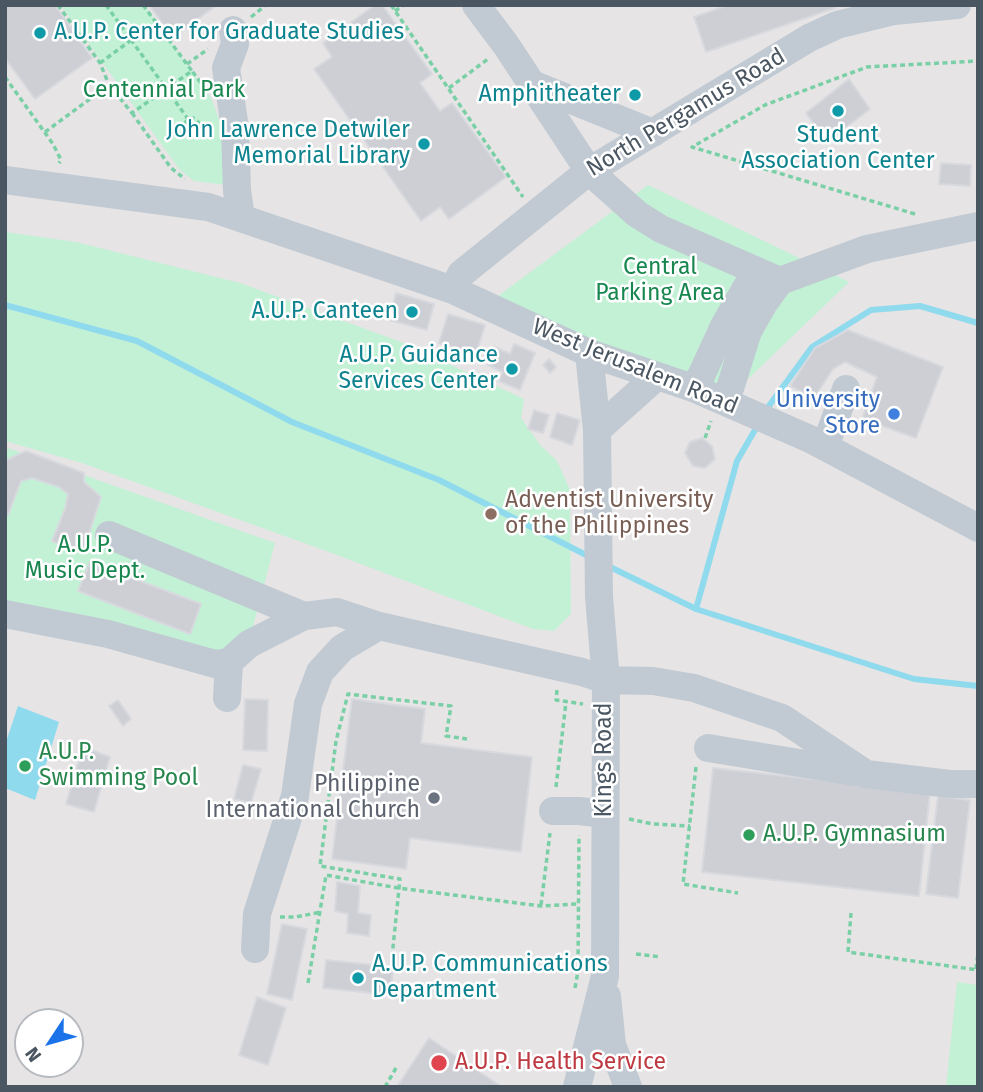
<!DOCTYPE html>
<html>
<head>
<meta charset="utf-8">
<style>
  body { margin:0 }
  #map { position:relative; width:983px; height:1092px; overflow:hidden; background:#f5f3f3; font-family:"Fira Sans",sans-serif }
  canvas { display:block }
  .frame { position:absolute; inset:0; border:7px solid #4a5661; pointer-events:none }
  .north { position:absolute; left:14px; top:1008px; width:70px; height:70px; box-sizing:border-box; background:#fff; border:2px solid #b7bbc0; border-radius:50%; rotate:234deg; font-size:19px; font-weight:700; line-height:28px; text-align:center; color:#4a5661 }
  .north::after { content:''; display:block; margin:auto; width:24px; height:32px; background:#1a73e8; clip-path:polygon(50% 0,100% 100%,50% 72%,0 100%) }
</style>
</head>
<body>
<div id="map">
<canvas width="983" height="1092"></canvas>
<div class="frame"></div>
<div class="north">N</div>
</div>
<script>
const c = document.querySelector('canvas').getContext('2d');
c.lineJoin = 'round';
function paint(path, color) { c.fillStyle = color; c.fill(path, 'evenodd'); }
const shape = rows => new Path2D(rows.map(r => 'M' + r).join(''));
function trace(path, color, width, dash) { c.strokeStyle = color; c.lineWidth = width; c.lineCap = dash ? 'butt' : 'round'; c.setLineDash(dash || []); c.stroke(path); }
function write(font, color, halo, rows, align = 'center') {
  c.font = font + ' "Fira Sans",sans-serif'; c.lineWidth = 5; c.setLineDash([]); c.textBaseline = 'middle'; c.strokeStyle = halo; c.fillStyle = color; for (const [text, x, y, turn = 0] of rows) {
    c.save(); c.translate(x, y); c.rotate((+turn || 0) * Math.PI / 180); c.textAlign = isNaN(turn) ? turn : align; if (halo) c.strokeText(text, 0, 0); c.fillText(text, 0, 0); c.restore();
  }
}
paint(shape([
  [5,5,978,5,978,1087,5,1087],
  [28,1022,70,1022,70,1064,28,1064]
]), '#e6e4e5');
paint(shape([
  [61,5,144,5,211,98,232,154,226,185,194,181,179,169],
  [648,185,849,282,728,398,490,302],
  [5,232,76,242,240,283,401,342,524,399,521,418,540,445,557,461,570,490,571,614,554,631,533,629,329,552,82,463,5,441],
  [8,448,275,543,250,638,231,655,5,625,5,457],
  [957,982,978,985,978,1087,946,1087]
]), '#c3f1d5');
paint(shape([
  [18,706,59,722,35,800,5,788,5,745]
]), '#90daee');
trace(shape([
  [5,305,137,341,292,422,439,480,590,557],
  [766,410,812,347,871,310,920,306,978,323],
  [606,565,696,609,914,679,978,686],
  [696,609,737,461,759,423]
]), '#90daee', 6);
const building = shape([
  [9,5,55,5,92,58,35,99,5,58,5,8,9,5],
  [149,5,217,5,173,37,149,5],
  [375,5,382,5,432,74,420,83,440,111,452,103,506,177,449,219,440,207,421,221,314,69,332,57,323,43,375,5],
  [728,5,834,5,835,8,706,52,694,17,728,5],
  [849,79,870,109,827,142,806,113,849,79],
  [941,163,971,165,970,186,939,184,941,163],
  [396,293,434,304,427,330,389,320,396,293],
  [448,314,485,325,476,354,439,343,448,314],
  [848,330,943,367,916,438,862,419,877,377,845,362,833,369,814,398,790,386,815,348,848,330],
  [514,344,535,353,520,390,499,381,503,372,488,365,495,347,510,354,514,344],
  [549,359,556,367,550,373,543,365,549,359],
  [534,410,549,415,543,433,528,429,534,410],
  [557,413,580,420,572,445,550,437,557,413],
  [702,438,712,446,715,459,705,468,693,466,685,453,690,442,702,438],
  [26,451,84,473,84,482,101,497,83,552,52,541,65,509,68,494,59,487,32,478,21,481,8,515,5,514,5,461,26,451],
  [90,562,201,604,190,634,78,591,90,562],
  [245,699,268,700,267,751,243,750,245,699],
  [352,699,425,709,421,743,532,757,521,852,410,838,406,869,332,859,352,699],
  [118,700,131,719,123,726,109,706,118,700],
  [83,747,110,757,94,812,66,804,83,747],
  [243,765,261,769,251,803,234,799,243,765],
  [713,768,930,792,919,896,702,872,713,768],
  [938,796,970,800,958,898,926,894,938,796],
  [337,882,360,886,358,913,371,915,369,936,347,933,348,914,335,911,337,882],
  [282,924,307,929,292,1000,267,994,282,924],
  [326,960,393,967,391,995,323,988,326,960],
  [257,997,286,1008,268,1065,239,1055,257,997],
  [429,1038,502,1087,397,1087,429,1038]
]);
paint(building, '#cdcfd5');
trace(building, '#d7d9de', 2);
trace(shape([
  [106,5,188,119],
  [143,5,192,71],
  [391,5,523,197],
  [395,11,404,5],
  [251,17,266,5],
  [100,63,156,22],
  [187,64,208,49],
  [5,77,53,144,61,160,59,163],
  [109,85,132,113,192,71,204,87],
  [449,88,488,59],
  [132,113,171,168,185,179],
  '185 125a7 7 0 1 1 14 0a7 7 0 1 1-14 0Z',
  [45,132,109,85,100,63,58,5],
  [915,214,692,147,765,105,867,67,978,61],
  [705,438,711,421],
  [557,690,556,700,583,704],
  [696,767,683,884,738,893],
  [556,787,566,702],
  [629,819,653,824,690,826],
  [541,905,550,833],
  [851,913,848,952,978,970],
  [280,917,296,917,321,912],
  [636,954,661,957],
  [392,957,400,879,320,866,336,741,348,694,451,706,446,736,467,739],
  [976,969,978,953],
  [308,983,326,875,398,888,541,906,578,904],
  [575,988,578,971,579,835],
  [385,1087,396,1068]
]), '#7ad0a6', 3.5, [5, 3.5]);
trace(shape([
  [476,5,506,45,589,171,637,214,661,229,780,281],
  [233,30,235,44,226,68,235,128,237,191,241,217],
  [532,84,653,133],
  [5,180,208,207,453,290,589,353,693,388,810,439,978,528],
  [453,290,461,274,589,171,809,38,837,25,894,11,957,5],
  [693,388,701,376,724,326,756,271],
  [726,401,748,331,764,303,780,281,867,249,978,226],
  [597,430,656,377],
  [825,447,846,389],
  [109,535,304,616],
  [5,614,108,634,215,664,229,662,249,644,304,616,337,612,379,626,582,672,606,680,653,681,694,688,782,718,866,774,950,784,978,784],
  [227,698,229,662],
  [708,748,854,772],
  [553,811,579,811,605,814],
  [255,949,257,914,295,796,308,704,320,672,342,648,379,626],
  [607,996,612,1045,628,1087],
  [577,1087,605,976,606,680,599,597,597,430,589,353]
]), '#c1cad2', 28);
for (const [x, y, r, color] of [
  [40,33,7,"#0f9aa8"],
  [635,95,7,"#0f9aa8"],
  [838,111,7,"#0f9aa8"],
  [424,144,7,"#0f9aa8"],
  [412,312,7,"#0f9aa8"],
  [512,369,7,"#0f9aa8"],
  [894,414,7,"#3f7fe0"],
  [491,514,7,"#8d6e63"],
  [25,766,7,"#2e9e5b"],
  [434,798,7,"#6b7280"],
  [749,835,7,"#2e9e5b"],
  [358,978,7,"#0f9aa8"],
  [439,1063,9,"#e0444e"]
]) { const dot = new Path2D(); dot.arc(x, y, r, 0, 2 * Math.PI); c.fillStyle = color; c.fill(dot); trace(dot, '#fff', 2.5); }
write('23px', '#0d838f', '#fff', [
  ["A.U.P. Center for Graduate Studies",54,33,"left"],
  ["Amphitheater",621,95],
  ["John Lawrence Detwiler",410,131],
  ["Memorial Library",410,157],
  ["Student",838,136,"center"],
  ["Association Center",838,162,"center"],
  ["A.U.P. Canteen",398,312],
  ["A.U.P. Guidance",498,356],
  ["Services Center",498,382],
  ["A.U.P. Communications",372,965,"left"],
  ["Department",372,991,"left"]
], 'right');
write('23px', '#17864f', '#fff', [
  ["Centennial Park",164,91],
  ["Central",660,268],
  ["Parking Area",660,294],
  ["A.U.P.",85,546],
  ["Music Dept.",85,572]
]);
write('23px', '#4a5661', '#fff', [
  ["North Pergamus Road",686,113,-31],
  ["West Jerusalem Road",635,367,22],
  ["Kings Road",605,760,-90]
]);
write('23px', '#366cbe', '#fff', [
  ["University",880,401],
  ["Store",880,427]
], 'right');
write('23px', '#785e54', '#fff', [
  ["Adventist University",505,501],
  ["of the Philippines",505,527]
], 'left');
write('23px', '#27864d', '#fff', [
  ["A.U.P.",39,753],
  ["Swimming Pool",39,779],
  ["A.U.P. Gymnasium",763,835]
], 'left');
write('23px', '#5b616d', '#fff', [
  ["Philippine",420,785],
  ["International Church",420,811]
], 'right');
write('23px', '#be3a42', '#fff', [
  ["A.U.P. Health Service",455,1063]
], 'left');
</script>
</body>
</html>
